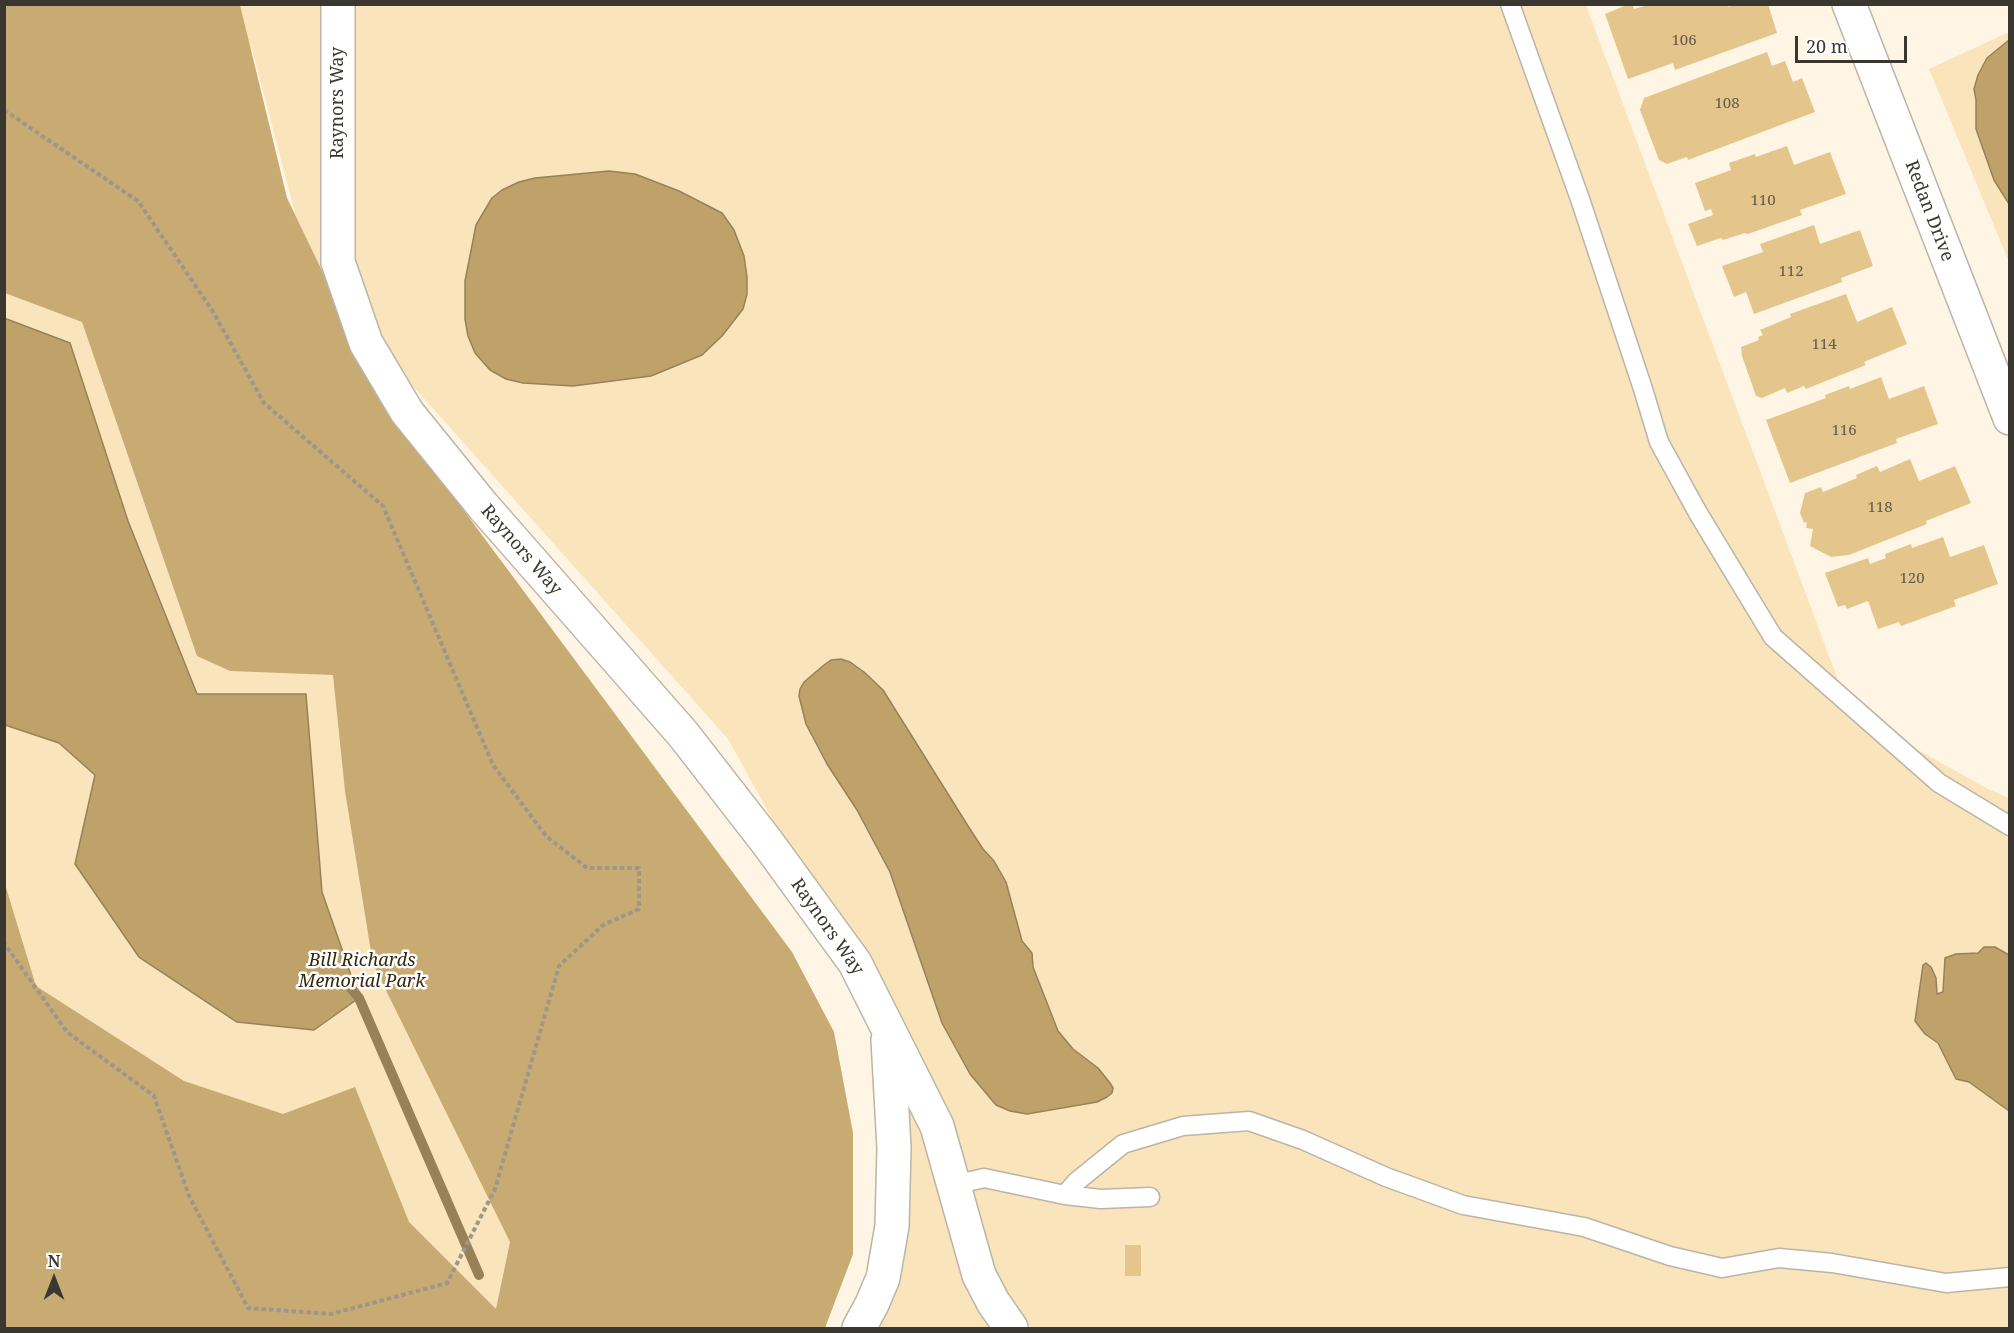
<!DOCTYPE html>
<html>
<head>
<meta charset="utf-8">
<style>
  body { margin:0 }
  #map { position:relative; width:2014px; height:1333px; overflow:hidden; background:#fef5e5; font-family:"Noto Serif",serif }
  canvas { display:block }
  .frame { position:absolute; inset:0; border:6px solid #3a3731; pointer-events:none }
  .north { position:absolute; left:24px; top:1249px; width:60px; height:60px; -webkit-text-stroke:4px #fff; paint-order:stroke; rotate:0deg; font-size:16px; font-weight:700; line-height:24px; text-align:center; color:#3a3731 }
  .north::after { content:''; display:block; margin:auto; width:21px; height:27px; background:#3a3731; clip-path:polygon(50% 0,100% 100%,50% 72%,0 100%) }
  .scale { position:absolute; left:1795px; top:36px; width:112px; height:27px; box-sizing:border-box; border:3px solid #3a3731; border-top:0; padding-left:8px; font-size:18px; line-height:21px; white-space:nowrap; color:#3a3731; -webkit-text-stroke:4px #fff; paint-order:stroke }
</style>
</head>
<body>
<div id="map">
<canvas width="2014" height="1333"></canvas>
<div class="frame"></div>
<div class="north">N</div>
<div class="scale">20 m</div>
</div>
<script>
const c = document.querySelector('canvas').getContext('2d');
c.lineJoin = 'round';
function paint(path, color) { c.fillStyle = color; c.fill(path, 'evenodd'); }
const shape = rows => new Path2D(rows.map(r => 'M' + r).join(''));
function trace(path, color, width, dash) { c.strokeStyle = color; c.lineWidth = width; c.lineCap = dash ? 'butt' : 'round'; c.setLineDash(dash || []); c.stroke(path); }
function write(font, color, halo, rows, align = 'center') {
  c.font = font + ' "Noto Serif",serif'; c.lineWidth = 5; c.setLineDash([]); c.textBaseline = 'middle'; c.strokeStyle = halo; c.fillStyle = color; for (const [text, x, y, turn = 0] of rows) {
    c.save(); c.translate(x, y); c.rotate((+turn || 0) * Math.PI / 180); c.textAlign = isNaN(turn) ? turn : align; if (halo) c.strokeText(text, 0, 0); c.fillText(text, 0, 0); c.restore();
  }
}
paint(shape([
  [5,5,1586,5,1838,680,1911,746,1988,789,2009,798,2009,1328,1032,1328,1013,1311,971,1222,940,1123,728,739,336,300,389,410,792,952,834,1032,853,1133,853,1254,825,1328,5,1328],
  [251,49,252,49,295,213,287,198],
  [2009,32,2009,262,1929,69],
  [904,1087,1002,1328,870,1328]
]), '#fae4bb');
paint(shape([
  [5,5,240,5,287,198,389,410,792,952,834,1032,853,1133,853,1254,825,1328,5,1328,4,881,36,986,184,1081,283,1114,355,1087,409,1222,496,1309,510,1242,373,964,345,791,333,675,230,671,197,656,82,322,5,293]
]), '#c8ab72');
const water = shape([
  [2009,40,2009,39,2009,204,1994,180,1976,129,1976,100,1974,89,1978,75,1987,58,2009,40],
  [609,171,635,174,679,191,722,213,734,230,744,256,747,277,747,294,743,309,722,336,702,355,651,376,573,386,523,383,506,379,490,370,475,353,468,336,465,319,465,281,476,225,492,198,502,190,519,182,535,178,609,171],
  [4,318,70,343,128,521,197,694,306,694,322,892,359,998,314,1030,237,1022,139,957,75,864,95,775,59,743,5,725,4,318],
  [841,659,850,662,864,672,883,690,968,826,983,849,994,861,1006,882,1022,941,1032,953,1033,967,1058,1031,1073,1049,1098,1068,1110,1083,1113,1088,1112,1093,1107,1097,1097,1102,1027,1114,1010,1111,996,1105,970,1074,942,1023,890,872,857,810,827,764,806,724,799,696,800,689,804,682,824,665,831,660,841,659],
  [1984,947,1995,947,2009,955,2009,1111,1969,1082,1956,1079,1938,1043,1925,1034,1915,1021,1923,965,1926,963,1931,967,1936,978,1937,994,1943,992,1945,958,1956,954,1978,953,1984,947]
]);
paint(water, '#bfa269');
trace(water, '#978258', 1.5);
trace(shape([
  [351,988,359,998,479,1275]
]), '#978258', 10);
paint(shape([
  [1629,4,1632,4,1634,9,1648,5,1728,5,1729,7,1735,4,1768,4,1777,33,1675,70,1673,63,1628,79,1605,14],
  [1767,52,1772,66,1785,61,1793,82,1802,78,1815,112,1688,160,1687,157,1667,164,1659,160,1640,110,1644,98],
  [1787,146,1794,165,1830,152,1846,194,1800,210,1802,215,1748,234,1745,233,1723,240,1721,238,1697,246,1688,224,1713,215,1711,209,1705,211,1695,183,1731,170,1729,163,1755,154,1756,157],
  [1814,225,1820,244,1860,230,1873,266,1841,278,1842,282,1754,314,1746,292,1734,297,1722,266,1763,252,1760,244],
  [1846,294,1857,322,1892,307,1907,344,1864,362,1866,365,1806,389,1804,386,1787,393,1785,388,1762,398,1756,396,1742,356,1741,347,1759,340,1758,337,1763,335,1760,330,1791,317,1790,314],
  [1881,377,1889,399,1924,386,1938,424,1896,439,1897,443,1790,483,1766,420,1826,398,1825,395,1849,386,1850,389],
  [1910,459,1919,481,1955,466,1971,503,1926,521,1927,524,1849,555,1831,557,1810,546,1813,529,1806,528,1807,522,1804,523,1800,513,1805,493,1821,487,1823,492,1857,478,1856,475,1877,466,1880,472],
  [1943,537,1950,557,1984,545,1998,584,1954,600,1956,606,1901,626,1899,622,1878,629,1868,601,1847,609,1845,605,1838,607,1825,573,1868,558,1870,564,1886,558,1885,554,1911,544,1912,548],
  [1125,1245,1141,1245,1141,1276,1125,1276]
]), '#e4c68c');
const service = shape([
  [1510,4,1580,199,1643,389,1659,442,1698,513,1773,637,1939,783,2010,826],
  [954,1185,984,1178,1065,1195,1101,1199,1150,1197],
  [1065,1195,1076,1182,1123,1144,1183,1126,1249,1121,1303,1140,1386,1177,1463,1205,1584,1227,1670,1256,1722,1268,1779,1258,1832,1263,1946,1283,2010,1277]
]);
const minor = shape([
  [338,4,338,262,366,343,407,412,483,506,683,734,767,842,855,963,937,1126,979,1275,993,1302,1011,1328],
  [1849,4,2010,418],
  [859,1328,872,1304,883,1278,892,1226,894,1148,888,1040]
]);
trace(service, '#bcb4a5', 21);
trace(minor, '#bcb4a5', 36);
trace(shape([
  [4,110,138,201,212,310,264,403,383,506,493,765,546,836,587,868,639,868,639,909,603,925,559,966,495,1189,447,1283,331,1314,248,1308,189,1196,154,1096,67,1032,4,943]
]), '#9c968b', 4, [4.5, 3]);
trace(service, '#fff', 18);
trace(minor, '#fff', 33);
write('15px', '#645b48', null, [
  ["106",1684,41],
  ["108",1727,104],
  ["110",1763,201],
  ["112",1791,272],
  ["114",1824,345],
  ["116",1844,431],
  ["118",1880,508],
  ["120",1912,579]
]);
write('18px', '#3a3731', '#fff', [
  ["Raynors Way",338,103,-90],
  ["Redan Drive",1929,211,69],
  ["Raynors Way",521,550,49],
  ["Raynors Way",827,927,55]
]);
write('italic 18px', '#34270c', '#fff', [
  ["Bill Richards",362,961],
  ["Memorial Park",362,982]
]);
</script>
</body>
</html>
